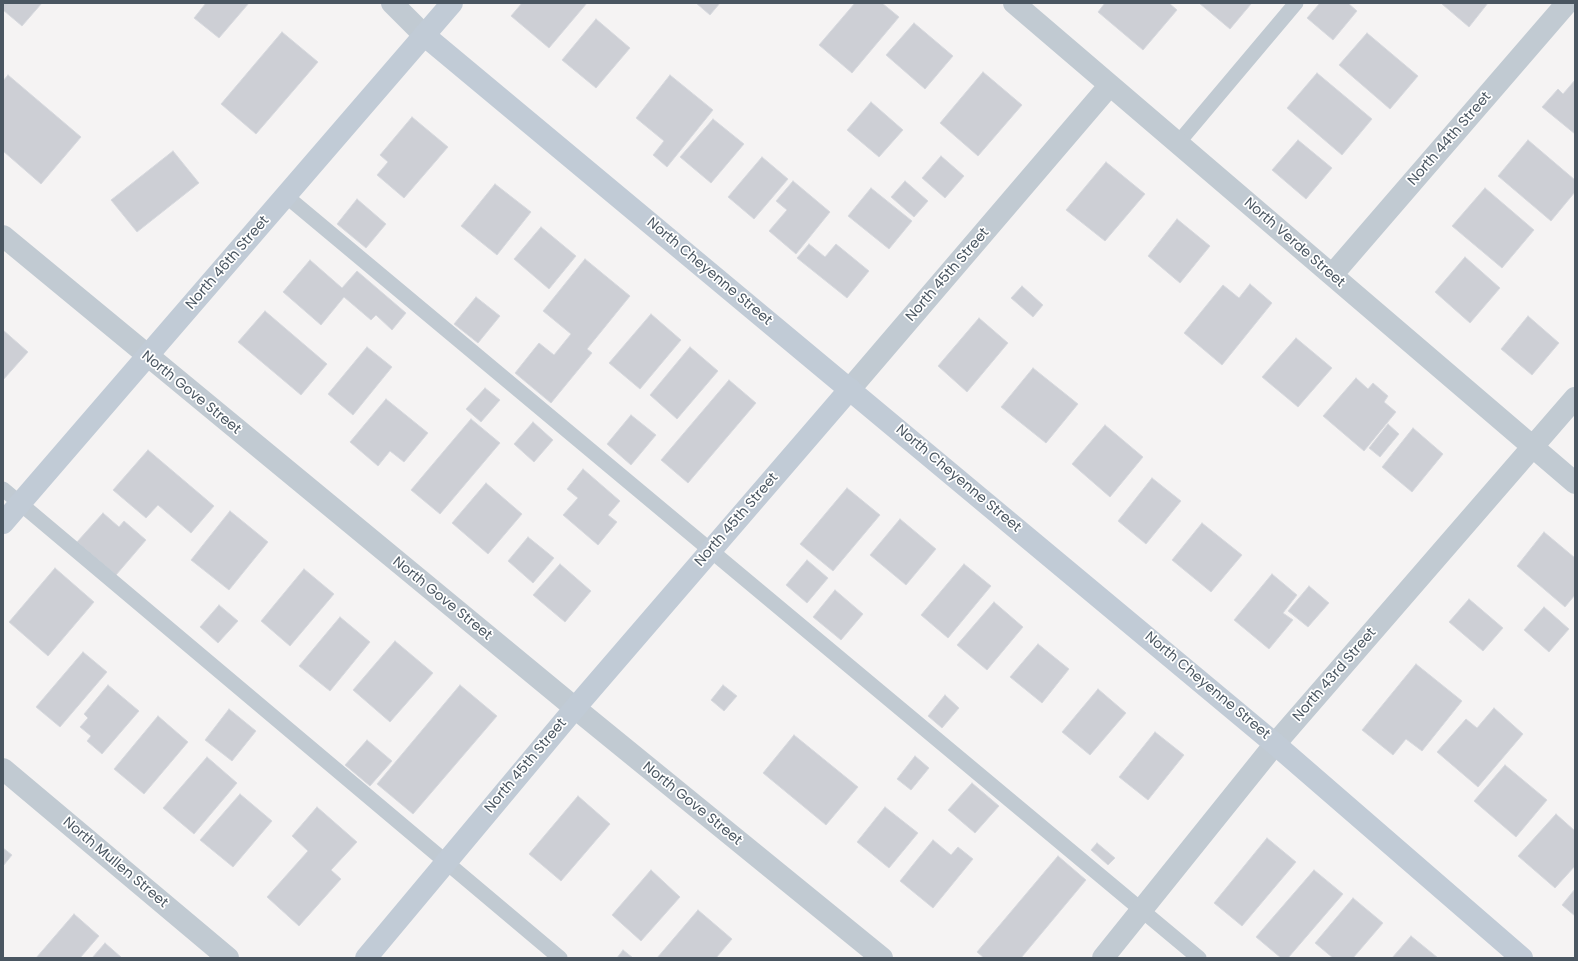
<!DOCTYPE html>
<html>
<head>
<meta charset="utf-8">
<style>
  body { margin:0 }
  #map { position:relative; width:1578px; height:961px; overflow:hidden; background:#f5f3f3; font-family:Poppins,sans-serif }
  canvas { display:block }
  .frame { position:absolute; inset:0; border:4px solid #4a5661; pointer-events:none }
</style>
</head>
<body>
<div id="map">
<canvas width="1578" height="961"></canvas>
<div class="frame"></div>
</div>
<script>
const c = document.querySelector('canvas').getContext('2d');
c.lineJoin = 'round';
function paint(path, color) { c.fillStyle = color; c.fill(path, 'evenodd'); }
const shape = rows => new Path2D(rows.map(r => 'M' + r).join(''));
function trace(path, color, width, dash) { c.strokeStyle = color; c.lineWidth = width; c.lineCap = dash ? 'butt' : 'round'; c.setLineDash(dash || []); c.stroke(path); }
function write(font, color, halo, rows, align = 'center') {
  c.font = font + ' Poppins,sans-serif'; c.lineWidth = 3.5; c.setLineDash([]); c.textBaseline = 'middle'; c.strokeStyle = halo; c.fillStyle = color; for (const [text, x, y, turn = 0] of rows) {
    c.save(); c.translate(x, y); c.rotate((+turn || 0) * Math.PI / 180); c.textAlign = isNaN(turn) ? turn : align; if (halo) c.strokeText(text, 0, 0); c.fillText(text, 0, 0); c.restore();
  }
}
const building = shape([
  [3,3,42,3,22,26,3,10,3,3],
  [206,3,249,3,219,38,194,18,206,3],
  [522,3,587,3,549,48,511,16,522,3],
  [696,3,720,3,710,15,696,3],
  [855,3,882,3,899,17,852,73,819,45,855,3],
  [1105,3,1169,3,1177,10,1143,50,1098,12,1105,3],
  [1199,3,1250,3,1251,4,1230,29,1199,3],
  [1320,3,1348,3,1357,11,1333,40,1307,18,1320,3],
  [1443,3,1488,3,1469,27,1442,4,1443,3],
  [596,19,630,48,596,88,562,60,596,19],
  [914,23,953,56,925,89,886,55,914,23],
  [282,32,318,62,256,134,221,104,282,32],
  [1367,33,1418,76,1390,109,1339,65,1367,33],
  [983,72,1022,105,978,156,940,123,983,72],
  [1317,73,1372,119,1342,155,1287,108,1317,73],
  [8,75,81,137,41,184,3,151,3,81,8,75],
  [670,75,713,110,667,167,653,155,664,141,636,118,670,75],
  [1575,80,1575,134,1542,107,1558,89,1563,94,1575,80],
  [871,102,903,130,879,157,847,130,871,102],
  [412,117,448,147,404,198,377,175,388,162,380,155,412,117],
  [713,119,744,144,711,183,680,157,713,119],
  [1298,140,1332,168,1306,199,1272,170,1298,140],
  [1528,140,1575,180,1575,192,1551,221,1498,176,1528,140],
  [173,151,199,183,137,232,111,200,173,151],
  [941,156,964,176,945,198,922,178,941,156],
  [762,157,788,179,754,219,728,197,762,157],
  [1106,162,1145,194,1105,241,1066,210,1106,162],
  [793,181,830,212,796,254,769,231,787,210,776,201,793,181],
  [905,181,928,201,914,217,891,197,905,181],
  [495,184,531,212,497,255,461,226,495,184],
  [871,188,912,221,889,249,848,216,871,188],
  [1485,188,1534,230,1502,268,1452,226,1485,188],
  [357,199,386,224,366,248,337,224,357,199],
  [1177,219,1210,246,1180,283,1148,256,1177,219],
  [541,227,576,256,549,289,514,259,541,227],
  [809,244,825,257,836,244,869,271,847,298,797,258,809,244],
  [1465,257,1500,288,1470,323,1435,292,1465,257],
  [585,259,630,296,587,349,592,353,551,403,515,373,539,343,554,355,571,334,543,311,585,259],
  [310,260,342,288,357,271,406,313,392,330,376,315,371,320,344,297,321,325,283,292,310,260],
  [1250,284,1272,303,1222,365,1184,333,1223,285,1239,298,1250,284],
  [1022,286,1043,305,1033,317,1011,298,1022,286],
  [476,297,500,316,478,343,454,324,476,297],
  [265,311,327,364,301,395,238,342,265,311],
  [651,314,681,340,640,389,609,363,651,314],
  [1528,316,1559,343,1532,375,1501,349,1528,316],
  [979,318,1008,343,967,392,938,366,979,318],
  [3,330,28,352,3,380,3,330],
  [1296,338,1332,368,1298,407,1262,377,1296,338],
  [367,347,392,367,353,415,328,394,367,347],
  [690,347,718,371,677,419,650,395,690,347],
  [1033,368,1078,404,1046,443,1001,407,1033,368],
  [1356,378,1368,389,1373,383,1388,396,1384,402,1396,412,1364,451,1323,416,1356,378],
  [729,380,756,403,688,483,661,460,729,380],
  [485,388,500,400,481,422,466,409,485,388],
  [386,399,428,433,404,462,390,451,378,466,350,442,386,399],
  [631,415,656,435,631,465,607,444,631,415],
  [471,419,500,443,440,514,411,490,471,419],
  [533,422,553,440,534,462,514,444,533,422],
  [1388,424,1399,434,1380,457,1369,448,1388,424],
  [1105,425,1143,457,1110,497,1072,464,1105,425],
  [1413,428,1443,454,1412,492,1382,467,1413,428],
  [148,450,214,506,191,533,158,505,146,518,113,490,148,450],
  [583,469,620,501,608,515,617,522,598,545,563,515,578,498,567,489,583,469],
  [1152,478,1181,501,1146,544,1118,521,1152,478],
  [486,483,522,514,488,554,452,523,486,483],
  [847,488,880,515,833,571,800,544,847,488],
  [230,511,268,542,229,590,191,560,230,511],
  [103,513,119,527,124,521,146,540,116,575,77,542,103,513],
  [900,519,936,549,906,585,870,555,900,519],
  [1202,523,1242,555,1211,592,1172,560,1202,523],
  [1544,532,1575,558,1575,595,1565,607,1517,566,1544,532],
  [528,537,554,558,533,583,508,561,528,537],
  [807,560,828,578,807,603,786,585,807,560],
  [560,564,591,591,565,622,533,595,560,564],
  [964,564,991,586,948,638,921,615,964,564],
  [55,568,94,602,48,656,9,622,55,568],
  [304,569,334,594,290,646,261,621,304,569],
  [1272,574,1297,595,1283,613,1293,620,1269,649,1234,620,1272,574],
  [1309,586,1329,603,1308,627,1288,611,1309,586],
  [835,590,863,614,841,640,813,617,835,590],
  [1469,599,1503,628,1483,651,1449,622,1469,599],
  [994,602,1023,627,987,670,957,645,994,602],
  [219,605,238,621,218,643,200,627,219,605],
  [1544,607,1569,629,1549,652,1524,630,1544,607],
  [340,617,370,642,330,691,299,666,340,617],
  [395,641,433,673,390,722,353,690,395,641],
  [1038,644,1069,669,1042,703,1010,677,1038,644],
  [83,652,107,672,60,727,36,707,83,652],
  [1416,664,1462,701,1422,751,1406,739,1393,755,1362,730,1416,664],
  [108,685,139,711,102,754,87,741,91,736,80,727,88,718,84,714,108,685],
  [460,685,497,716,413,814,377,784,460,685],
  [723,685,737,696,724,711,711,700,723,685],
  [1098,689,1126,713,1090,755,1062,732,1098,689],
  [945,695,959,708,942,728,928,716,945,695],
  [1494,708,1523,734,1478,787,1437,752,1466,719,1477,728,1494,708],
  [229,709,256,731,232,761,205,740,229,709],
  [158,716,188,742,144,794,114,769,158,716],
  [1155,732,1184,755,1148,800,1119,777,1155,732],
  [794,735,858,787,826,825,763,773,794,735],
  [367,740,392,761,370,786,345,765,367,740],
  [915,756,929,768,911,790,897,779,915,756],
  [207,757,237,783,194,834,163,808,207,757],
  [1505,765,1547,800,1516,837,1474,801,1505,765],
  [972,783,999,806,975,833,948,810,972,783],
  [240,794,272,821,233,867,200,840,240,794],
  [578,796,610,824,561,881,529,854,578,796],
  [317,807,357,842,331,870,341,879,299,926,267,897,308,851,292,836,317,807],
  [885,807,918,833,889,868,857,842,885,807],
  [1556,814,1575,831,1575,866,1555,888,1518,856,1556,814],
  [1267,838,1296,862,1242,926,1214,903,1267,838],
  [933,840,951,855,958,847,973,859,933,908,900,881,933,840],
  [1097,843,1115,858,1108,865,1091,850,1097,843],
  [3,848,12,855,3,866,3,848],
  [1058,856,1086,880,1021,958,984,958,977,952,1058,856],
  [651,870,680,897,641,941,612,915,651,870],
  [1314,870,1343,894,1288,958,1281,958,1256,937,1314,870],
  [1575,889,1575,916,1562,905,1575,889],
  [1353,898,1383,923,1353,958,1333,958,1315,943,1353,898],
  [698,910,732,939,716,958,657,958,698,910],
  [74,914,99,936,80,958,36,958,74,914],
  [1411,936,1438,958,1392,958,1411,936],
  [105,943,122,958,92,958,105,943],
  [623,950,633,958,617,958,623,950]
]);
paint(building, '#cdcfd5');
trace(building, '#d7d9de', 1);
trace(shape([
  [1178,143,1296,3],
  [286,196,1199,958],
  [3,489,560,958]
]), '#c1cad2', 15);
trace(shape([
  [392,3,424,35],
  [1014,3,1575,483],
  [3,236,575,708,882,958],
  [1332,275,1567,3],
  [850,389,1110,85],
  [3,769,228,958],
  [1103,958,1275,744,1575,398]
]), '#c1cad2', 22);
trace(shape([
  [424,35,1275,744,1522,958],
  [3,523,452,3],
  [366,958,575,708,850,389]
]), '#c1cbd6', 22);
write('14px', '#4a5661', '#fff', [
  ["North 44th Street",1450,139,-49],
  ["North Verde Street",1294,243,41],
  ["North 46th Street",228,263,-49],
  ["North Cheyenne Street",709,272,40],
  ["North 45th Street",948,275,-49],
  ["North Gove Street",191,393,39],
  ["North Cheyenne Street",958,479,40],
  ["North 45th Street",737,520,-49],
  ["North Gove Street",442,599,39],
  ["North 43rd Street",1335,675,-49],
  ["North Cheyenne Street",1207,686,40],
  ["North 45th Street",526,766,-50],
  ["North Gove Street",692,804,39],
  ["North Mullen Street",115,863,40]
]);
</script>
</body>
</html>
